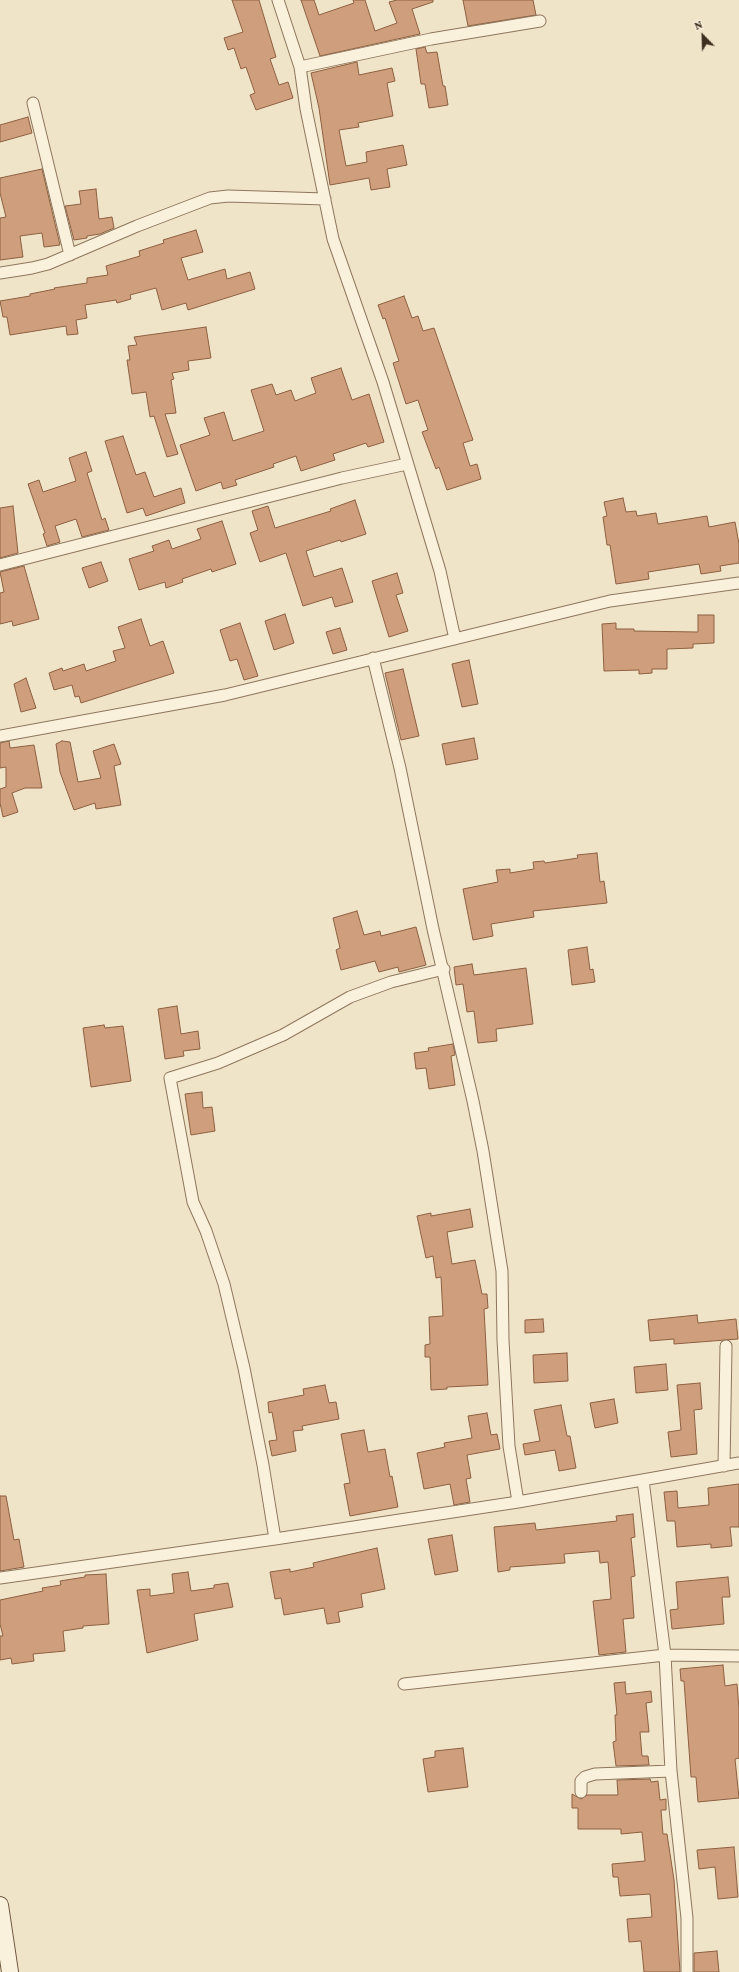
<!DOCTYPE html>
<html>
<head>
<meta charset="utf-8">
<style>
  body { margin:0 }
  #map { position:relative; width:739px; height:1972px; overflow:hidden; background:#f0e4c8; font-family:"Crimson Pro",serif }
  canvas { display:block }
  .north { position:absolute; left:683px; top:16px; width:40px; height:40px; -webkit-text-stroke:3px #f7eed8; paint-order:stroke; rotate:337deg; font-size:11px; font-weight:700; line-height:16px; text-align:center; color:#3d2e20 }
  .north::after { content:''; display:block; margin:auto; width:14px; height:18px; background:#3d2e20; clip-path:polygon(50% 0,100% 100%,50% 72%,0 100%) }
</style>
</head>
<body>
<div id="map">
<canvas width="739" height="1972"></canvas>
<div class="north">N</div>
</div>
<script>
const c = document.querySelector('canvas').getContext('2d');
c.lineJoin = 'round';
function paint(path, color) { c.fillStyle = color; c.fill(path, 'evenodd'); }
const shape = rows => new Path2D(rows.map(r => 'M' + r).join(''));
function trace(path, color, width, dash) { c.strokeStyle = color; c.lineWidth = width; c.lineCap = dash ? 'butt' : 'round'; c.setLineDash(dash || []); c.stroke(path); }
const building = shape([
  [232,0,259,0,276,57,270,59,279,85,288,82,293,98,256,110,250,95,255,93,246,67,241,69,234,48,228,50,224,38,243,32,232,0],
  [301,0,314,0,319,15,354,3,353,0,365,0,375,31,397,23,389,2,397,0,433,0,433,2,412,9,420,34,320,56,301,0],
  [463,0,533,0,536,15,468,26,463,0],
  [425,47,427,53,437,52,443,86,445,86,448,105,429,108,425,84,421,84,416,49,425,47],
  [357,62,359,75,392,68,395,81,387,83,393,116,358,123,359,127,339,130,346,166,367,162,366,152,403,145,407,165,387,169,390,187,371,190,369,178,330,185,319,108,311,73,357,62],
  [28,117,32,133,0,142,0,125,28,117],
  [42,169,60,245,44,247,42,233,20,236,23,257,0,260,0,218,6,217,0,193,0,178,42,169],
  [96,189,99,219,112,217,114,228,100,234,87,236,87,238,74,240,65,206,81,204,79,191,96,189],
  [196,230,203,252,181,258,188,280,225,269,227,279,250,272,255,289,188,310,186,303,162,310,156,288,130,295,131,299,117,303,116,300,85,305,87,318,76,320,78,334,67,335,66,326,10,335,7,317,3,317,0,301,30,296,30,294,55,289,54,288,87,283,87,278,108,275,106,266,140,256,139,251,164,243,163,240,196,230],
  [404,296,412,318,418,316,423,331,434,328,473,440,463,443,470,466,477,464,481,479,447,490,439,467,436,469,422,432,428,430,418,400,406,404,393,363,399,361,385,318,383,319,378,305,404,296],
  [206,327,211,358,188,361,189,370,172,373,174,379,171,380,176,413,165,414,178,454,167,457,154,416,150,417,146,392,132,394,127,360,130,360,128,346,137,345,134,337,206,327],
  [341,368,352,400,369,394,384,442,368,447,366,443,333,454,335,460,301,471,296,456,273,464,274,467,235,480,237,485,223,489,221,482,196,491,180,445,210,435,204,418,224,412,233,441,264,431,251,390,272,384,276,395,291,390,295,401,316,393,311,378,341,368],
  [123,436,136,475,145,472,154,497,181,488,185,503,146,516,143,508,127,513,105,441,123,436],
  [86,452,92,471,87,473,102,520,105,518,109,530,82,537,76,519,55,526,60,542,47,546,43,534,45,533,28,484,39,480,43,492,76,481,69,458,86,452],
  [623,498,626,512,636,511,637,516,656,513,658,524,707,516,709,527,735,522,739,544,739,563,720,566,721,571,701,574,699,564,648,572,649,579,616,584,610,545,607,545,603,517,607,516,604,502,623,498],
  [355,500,366,534,341,542,340,540,306,551,314,577,342,568,353,602,335,607,332,597,303,606,286,553,260,562,250,533,258,530,252,511,268,506,275,528,331,511,330,509,355,500],
  [13,506,18,553,0,558,0,508,13,506],
  [222,521,236,564,212,572,211,569,182,579,183,582,166,588,165,582,139,590,129,559,154,551,152,546,169,540,172,549,201,539,197,529,222,521],
  [101,562,108,581,89,588,82,568,101,562],
  [24,566,39,619,13,626,12,621,0,624,0,593,4,592,0,572,24,566],
  [397,573,403,593,396,595,408,631,389,637,372,581,397,573],
  [285,614,294,643,274,650,265,621,285,614],
  [698,615,714,615,714,643,693,644,693,648,667,649,667,669,652,669,652,673,639,674,639,670,604,671,602,624,616,623,616,629,634,629,634,631,698,632,698,615],
  [141,619,150,646,163,641,174,673,81,703,79,696,75,697,72,685,54,690,49,673,62,668,63,671,84,664,86,671,116,661,113,651,125,648,118,627,141,619],
  [240,623,258,676,244,680,237,659,230,661,220,630,240,623],
  [340,628,347,650,333,654,326,632,340,628],
  [469,660,478,704,462,707,452,664,469,660],
  [403,669,419,736,401,740,385,673,403,669],
  [26,678,36,708,21,712,14,684,26,678],
  [474,738,478,759,446,765,442,744,474,738],
  [9,741,10,748,34,745,42,788,25,788,12,793,18,812,3,817,0,803,0,789,6,787,6,767,0,768,0,743,9,741],
  [62,741,70,742,78,782,101,778,93,751,114,744,121,764,114,766,121,805,96,809,95,803,74,810,60,772,56,744,62,741],
  [597,853,600,882,604,881,607,903,533,911,534,917,491,924,493,936,473,940,463,889,498,882,496,870,510,869,510,873,534,869,533,862,544,861,545,863,578,858,577,855,597,853],
  [357,911,364,935,380,931,381,936,416,927,426,965,399,972,398,967,379,972,375,961,341,970,336,950,340,948,333,918,357,911],
  [587,947,590,970,593,969,595,982,572,985,568,950,587,947],
  [472,964,474,975,526,968,533,1024,496,1029,497,1041,478,1043,474,1011,467,1012,463,984,456,985,454,967,472,964],
  [177,1006,181,1034,198,1031,200,1049,183,1051,184,1056,165,1059,158,1009,177,1006],
  [104,1025,105,1028,123,1026,131,1081,91,1087,83,1028,104,1025],
  [453,1044,455,1055,451,1056,455,1085,429,1089,426,1068,416,1069,414,1053,429,1051,428,1048,453,1044],
  [202,1092,203,1108,212,1107,215,1131,191,1135,185,1094,202,1092],
  [470,1209,473,1227,447,1232,452,1264,475,1260,482,1294,487,1294,488,1308,484,1309,488,1385,447,1387,447,1389,431,1390,430,1357,425,1357,425,1345,430,1344,429,1317,443,1316,441,1277,436,1278,433,1256,426,1258,417,1216,431,1213,431,1216,470,1209],
  [697,1315,698,1323,736,1319,738,1339,674,1344,674,1339,650,1341,648,1320,697,1315],
  [543,1319,544,1332,525,1333,525,1320,543,1319],
  [567,1353,568,1381,534,1383,533,1355,567,1353],
  [666,1364,668,1390,636,1393,634,1367,666,1364],
  [700,1383,702,1409,694,1410,697,1454,671,1457,668,1432,681,1430,677,1385,700,1383],
  [325,1385,329,1403,336,1402,339,1419,302,1426,303,1430,293,1431,296,1451,272,1456,269,1441,277,1440,272,1412,269,1413,268,1402,304,1395,303,1389,325,1385],
  [614,1399,618,1423,595,1428,590,1403,614,1399],
  [561,1405,567,1436,570,1436,576,1468,559,1471,555,1450,525,1455,523,1444,540,1441,534,1410,561,1405],
  [487,1413,491,1435,497,1434,500,1449,467,1455,471,1478,466,1479,470,1502,454,1505,450,1484,424,1489,417,1453,445,1447,444,1443,472,1438,468,1416,487,1413],
  [364,1430,368,1452,385,1449,390,1477,392,1476,398,1507,350,1516,344,1484,350,1483,341,1434,364,1430],
  [739,1484,739,1527,730,1527,732,1546,711,1548,711,1544,677,1547,675,1521,667,1521,664,1492,677,1491,678,1508,709,1505,708,1488,739,1484],
  [0,1496,6,1496,14,1540,19,1539,24,1567,0,1571,0,1496],
  [633,1514,635,1537,631,1538,635,1576,631,1577,634,1618,623,1619,626,1652,599,1655,593,1601,611,1599,608,1562,600,1563,599,1551,564,1554,565,1563,510,1567,510,1570,498,1572,494,1527,535,1523,536,1530,617,1521,616,1516,633,1514],
  [452,1535,458,1571,435,1575,428,1539,452,1535],
  [377,1548,385,1589,361,1594,363,1607,338,1612,340,1622,327,1624,324,1608,284,1615,281,1598,275,1599,270,1572,290,1569,290,1572,314,1567,313,1563,377,1548],
  [188,1572,191,1591,214,1588,214,1585,228,1583,233,1607,194,1614,198,1640,147,1653,137,1590,150,1589,150,1596,174,1593,172,1574,188,1572],
  [106,1574,109,1624,83,1626,83,1628,63,1631,65,1651,33,1654,34,1661,12,1664,11,1658,0,1660,0,1636,3,1636,0,1624,0,1600,43,1591,42,1588,61,1585,60,1581,85,1577,85,1575,106,1574],
  [728,1577,730,1597,722,1597,724,1624,672,1629,670,1610,678,1609,676,1582,728,1577],
  [723,1665,725,1686,737,1684,739,1709,739,1758,735,1759,739,1798,698,1802,696,1777,691,1777,684,1681,681,1681,680,1669,723,1665],
  [625,1682,626,1694,651,1691,652,1702,646,1703,649,1732,640,1732,642,1756,648,1756,649,1765,616,1766,613,1742,616,1741,615,1715,617,1715,614,1683,625,1682],
  [463,1748,468,1787,428,1792,423,1759,435,1757,435,1751,463,1748],
  [650,1779,651,1782,658,1781,660,1800,666,1799,666,1810,661,1810,663,1834,667,1834,674,1880,680,1972,644,1972,641,1941,629,1942,627,1919,652,1917,650,1894,620,1896,618,1877,613,1877,612,1864,645,1861,642,1832,621,1834,621,1829,578,1829,578,1808,572,1808,572,1794,581,1799,587,1795,618,1795,617,1780,650,1779],
  [734,1847,738,1897,718,1899,715,1867,699,1869,697,1850,734,1847],
  [717,1951,719,1972,694,1972,694,1953,717,1951]
]);
paint(building, '#cf9f7d');
trace(building, '#8d5f41', 1);
const street = shape([
  [278,0,300,67,306,109,333,239,383,382,440,571,455,639],
  [300,67,431,39,540,21],
  [33,103,70,255],
  [0,273,32,268,48,264,137,226,210,198,228,196,325,199],
  [0,565,342,478,407,464],
  [373,658,400,768,433,929,473,1101,483,1151,502,1271,503,1340,509,1446,518,1502],
  [0,736,225,695,610,601,739,583],
  [724,1466,726,1346],
  [643,1480,665,1655,671,1771,687,1918,687,1972],
  [275,1539,263,1465,244,1368,224,1284,206,1231,193,1202,170,1078,218,1063,283,1035,350,997,391,982,444,969],
  [0,1578,275,1539,518,1502,739,1463],
  [404,1684,665,1655,739,1656],
  [581,1792,581,1781,585,1777,595,1774,671,1771]
]);
const secondary = shape([
  [0,1905,10,1972]
]);
trace(street, '#8d765c', 13);
trace(secondary, '#6f573f', 18);
trace(street, '#faf1dc', 11);
trace(secondary, '#faf1dc', 16);
</script>
</body>
</html>
